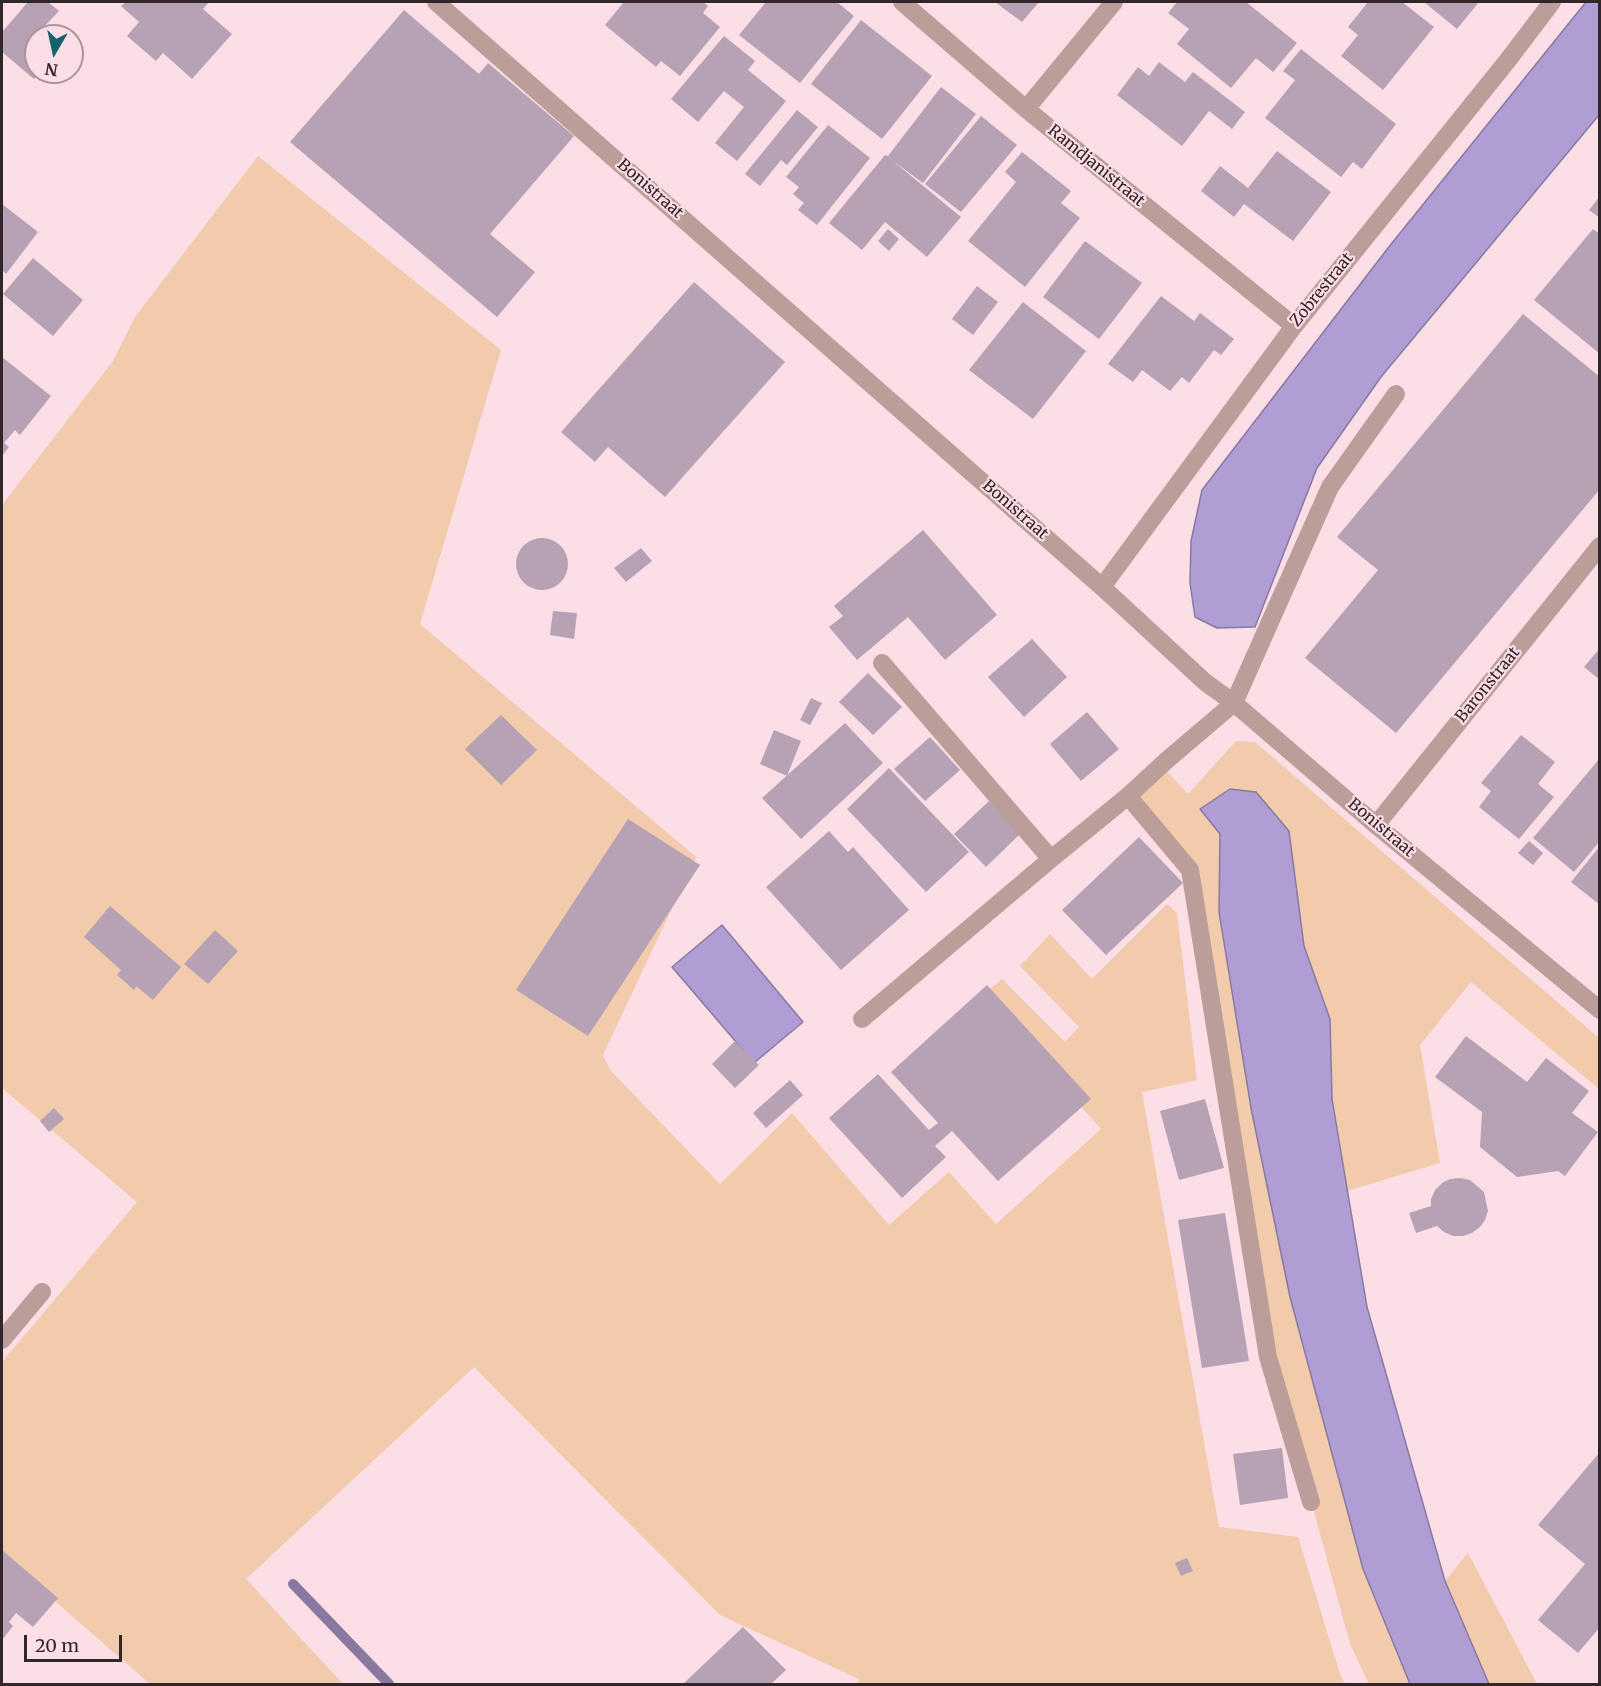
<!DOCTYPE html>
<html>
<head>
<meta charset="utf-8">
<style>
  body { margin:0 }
  #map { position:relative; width:1601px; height:1686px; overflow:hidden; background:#fcdee7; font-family:Merriweather,serif }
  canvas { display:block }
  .frame { position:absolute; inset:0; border:3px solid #312629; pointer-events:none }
  .north { position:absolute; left:24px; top:24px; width:60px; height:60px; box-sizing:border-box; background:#fcdee7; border:2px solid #ab949b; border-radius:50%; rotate:189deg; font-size:16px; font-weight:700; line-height:24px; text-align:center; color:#312629 }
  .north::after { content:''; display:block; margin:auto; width:21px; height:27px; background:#15626d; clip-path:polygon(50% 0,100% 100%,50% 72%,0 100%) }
  .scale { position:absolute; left:24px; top:1635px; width:98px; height:27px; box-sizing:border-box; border:3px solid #312629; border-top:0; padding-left:8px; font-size:18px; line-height:21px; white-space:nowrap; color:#312629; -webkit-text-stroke:4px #fcdee7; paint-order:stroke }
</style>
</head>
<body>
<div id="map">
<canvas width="1601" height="1686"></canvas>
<div class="frame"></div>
<div class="north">N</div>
<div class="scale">20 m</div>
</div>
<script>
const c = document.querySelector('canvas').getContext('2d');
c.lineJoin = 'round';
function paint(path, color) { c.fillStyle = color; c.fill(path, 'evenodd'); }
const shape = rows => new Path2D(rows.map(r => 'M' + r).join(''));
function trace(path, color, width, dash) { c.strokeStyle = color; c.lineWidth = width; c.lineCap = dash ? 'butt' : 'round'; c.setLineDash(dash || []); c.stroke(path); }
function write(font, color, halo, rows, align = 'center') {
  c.font = font + ' Merriweather,serif'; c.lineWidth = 4.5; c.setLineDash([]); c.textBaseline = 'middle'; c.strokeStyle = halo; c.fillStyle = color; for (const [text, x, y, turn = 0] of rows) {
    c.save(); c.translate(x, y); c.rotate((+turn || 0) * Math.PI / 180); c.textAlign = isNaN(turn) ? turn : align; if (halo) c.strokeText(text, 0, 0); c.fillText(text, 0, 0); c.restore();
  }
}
paint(shape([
  [258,156,501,350,420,624,696,857,603,1055,610,1070,720,1184,792,1113,889,1225,949,1172,996,1224,1101,1129,983,995,1002,979,1065,1042,1079,1027,1020,966,1050,934,1092,979,1167,904,1177,913,1197,1080,1142,1092,1219,1527,1298,1537,1340,1674,1345,1684,858,1684,859,1679,720,1615,474,1367,246,1579,343,1684,150,1684,2,1555,2,1362,137,1202,2,1088,2,505,113,361,135,317],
  [1236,741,1255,742,1599,1038,1599,1089,1471,982,1420,1045,1440,1163,1347,1191,1332,1099,1330,1019,1304,946,1289,831,1220,834,1219,912,1251,1108,1290,1297,1363,1569,1410,1684,1369,1684,1350,1644,1257,1302,1189,875,1131,814,1129,806,1166,770,1188,794],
  [1468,1553,1537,1684,1489,1684,1445,1581]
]), '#f2caac');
const water = shape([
  [1586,2,1599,2,1599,115,1381,377,1317,468,1255,627,1217,628,1195,617,1190,583,1191,541,1202,490,1388,248,1586,2],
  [1230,789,1256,792,1289,831,1304,946,1330,1019,1332,1099,1367,1307,1445,1581,1489,1684,1410,1684,1363,1569,1290,1297,1251,1108,1219,912,1220,834,1200,809,1230,789],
  [722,925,803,1022,754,1063,672,967,722,925]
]);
paint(water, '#af9dd4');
trace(water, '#8979a1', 1.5);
trace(shape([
  [293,1584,389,1684]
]), '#8979a1', 10);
paint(shape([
  [28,2,48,2,59,11,42,29,51,36,36,36,36,72,40,72,34,79,2,52,2,32],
  [126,2,209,2,203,9,232,34,192,79,163,53,156,61,127,36,139,22,121,6],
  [624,2,703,2,708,6,703,13,720,27,680,76,661,61,656,67,605,25],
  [766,2,837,2,854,16,800,83,739,35],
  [995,2,1039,2,1022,22],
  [1177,2,1246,2,1297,43,1273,72,1256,58,1231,88,1177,44,1189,29,1168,13],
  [1368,2,1402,2,1434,27,1383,90,1341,56,1358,35,1348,27],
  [1424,2,1479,2,1457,29],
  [404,10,479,74,488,63,574,136,490,234,535,272,497,317,290,142],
  [861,20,932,76,882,139,811,84],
  [724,36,755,61,748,70,786,101,737,161,715,143,744,107,724,91,698,122,671,99],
  [1301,49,1396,124,1362,169,1353,162,1341,177,1265,118,1295,80,1283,71],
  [1159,62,1185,82,1193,72,1245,112,1232,129,1209,111,1182,146,1117,95,1138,67,1149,76],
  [941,87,976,114,923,183,893,161,961,217,927,257,885,222,862,250,829,223,885,155,888,156],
  [797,110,818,127,787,165,781,160,760,186,745,174],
  [981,116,1017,145,961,212,925,184],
  [828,125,870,158,817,225,798,210,804,203,793,194,799,187,786,177],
  [1277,151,1331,192,1293,241,1244,204,1234,217,1201,191,1220,166,1248,188],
  [1022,152,1071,191,1061,203,1080,218,1025,287,968,241,1016,182,1005,172],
  [1600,196,1600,218,1589,210],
  [2,204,38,232,6,274,2,270],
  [888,229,899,239,889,251,878,241],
  [1593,229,1600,234,1600,354,1534,300],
  [1085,241,1142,283,1099,339,1043,297],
  [33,258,83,300,53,336,3,294],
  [694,282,785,362,665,497,608,447,595,462,561,432],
  [977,286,998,302,973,335,952,319],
  [1161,296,1194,321,1200,313,1234,339,1221,355,1214,350,1189,383,1182,377,1170,391,1142,370,1133,382,1108,364],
  [1023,302,1086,351,1033,419,969,370],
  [1523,314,1600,377,1600,489,1396,733,1305,658,1378,570,1337,537],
  [2,357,51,396,20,435,15,430,4,443,9,447,2,456],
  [923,530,997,615,945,660,908,617,857,660,829,627,843,616,834,606],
  '516 564a26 26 0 1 1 52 0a26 26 0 1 1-52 0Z',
  [641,548,652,561,626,582,614,568],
  [553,611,577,613,574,639,550,635],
  [1032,639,1067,677,1024,717,988,677],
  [1600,648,1600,680,1584,667],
  [868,673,902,707,873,735,839,702],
  [811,698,822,703,810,725,800,720],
  [1087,712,1119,749,1081,781,1050,744],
  [501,715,537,750,501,785,465,749],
  [845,723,883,763,801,839,762,798],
  [774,730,801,741,787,776,760,764],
  [1521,735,1555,762,1538,784,1554,797,1519,839,1479,807,1491,791,1481,783],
  [930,737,960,770,925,801,894,769],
  [1600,758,1600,841,1574,872,1533,838],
  [889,768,969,852,926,892,847,809],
  [989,801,1020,834,986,867,954,834],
  [628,819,700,865,588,1036,516,990],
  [829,831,848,852,853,847,909,910,841,970,766,887],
  [1139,837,1183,883,1106,955,1062,910],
  [1529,841,1543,853,1533,865,1518,853],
  [1600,846,1600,905,1571,882],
  [110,906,181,967,153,1000,136,986,134,990,117,975,121,970,84,937],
  [215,930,238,951,208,984,184,964],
  [987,985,1091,1099,998,1181,952,1131,935,1146,946,1157,902,1198,829,1118,878,1074,929,1130,938,1123,891,1072],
  [1466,1036,1527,1082,1546,1058,1589,1091,1572,1113,1598,1132,1565,1176,1558,1171,1517,1177,1480,1147,1482,1112,1435,1077],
  [735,1041,759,1065,735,1088,712,1064],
  [790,1080,803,1095,766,1128,753,1113],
  [1205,1099,1224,1168,1179,1180,1160,1111],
  [54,1108,64,1119,49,1132,40,1121],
  [1460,1178,1470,1180,1484,1192,1488,1211,1485,1220,1480,1227,1472,1233,1463,1236,1453,1236,1444,1232,1437,1226,1416,1233,1409,1213,1431,1206,1431,1199,1435,1190,1442,1183,1450,1179],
  [1225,1213,1249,1361,1202,1368,1178,1220],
  [1282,1448,1288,1498,1240,1505,1233,1454],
  [1600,1452,1600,1627,1578,1653,1538,1620,1585,1564,1538,1525],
  [2,1550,58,1598,33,1627,16,1613,9,1622,13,1626,2,1640],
  [1187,1558,1193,1571,1181,1576,1175,1563],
  [743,1627,786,1670,771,1684,683,1684]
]), '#b6a2b4');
trace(shape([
  [436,2,1102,587,1205,682,1234,703,1376,825,1600,1010],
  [902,2,1026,109,1294,326],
  [1026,109,1114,2],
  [1102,587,1294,326,1508,60,1552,2],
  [882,663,1051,859],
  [1128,796,1190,870,1268,1357,1311,1502],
  [1376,825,1600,546],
  [862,1019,1051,859,1128,796,1167,760,1234,703,1330,487,1396,394],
  [2,1340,42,1292]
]), '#bb9e99', 18);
write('16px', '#312629', '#fcdee7', [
  ["Ramdjanistraat",1096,166,39],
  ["Bonistraat",650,189,41],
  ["Zobrestraat",1322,290,-51],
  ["Bonistraat",1015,510,41],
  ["Baronstraat",1488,685,-51],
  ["Bonistraat",1381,828,40]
]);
</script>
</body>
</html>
